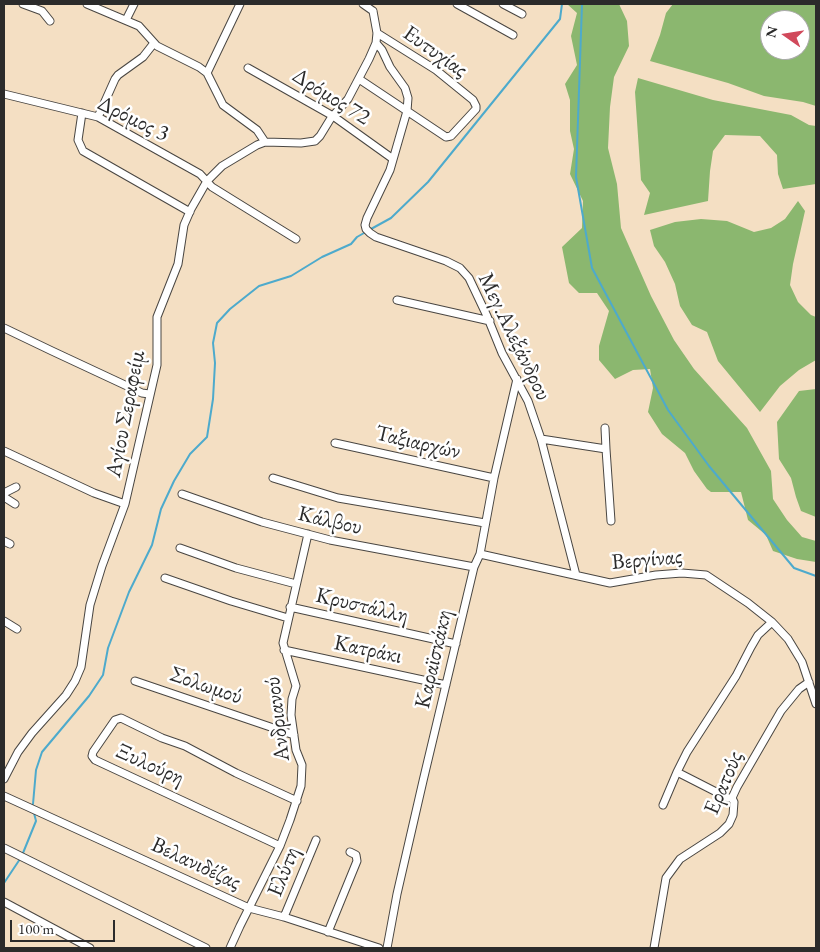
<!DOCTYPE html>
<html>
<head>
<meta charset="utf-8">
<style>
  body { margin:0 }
  #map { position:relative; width:820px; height:952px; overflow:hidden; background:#f4dfc3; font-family:"EB Garamond",serif }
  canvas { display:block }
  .frame { position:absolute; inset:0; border:5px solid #2b2b2b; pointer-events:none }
  .north { position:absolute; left:760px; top:10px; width:50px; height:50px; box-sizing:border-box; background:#fff; border:1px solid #aaa; border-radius:50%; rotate:283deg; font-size:14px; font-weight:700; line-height:20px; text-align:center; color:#2b2b2b }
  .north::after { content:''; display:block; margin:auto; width:18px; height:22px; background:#d1495b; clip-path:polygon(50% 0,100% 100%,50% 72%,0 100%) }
  .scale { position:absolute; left:10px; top:920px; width:105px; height:22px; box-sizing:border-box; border:2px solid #2b2b2b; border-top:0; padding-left:6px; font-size:15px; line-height:18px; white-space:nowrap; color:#2b2b2b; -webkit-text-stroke:4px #fff; paint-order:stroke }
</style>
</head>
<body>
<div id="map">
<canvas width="820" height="952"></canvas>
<div class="frame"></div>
<div class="north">N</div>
<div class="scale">100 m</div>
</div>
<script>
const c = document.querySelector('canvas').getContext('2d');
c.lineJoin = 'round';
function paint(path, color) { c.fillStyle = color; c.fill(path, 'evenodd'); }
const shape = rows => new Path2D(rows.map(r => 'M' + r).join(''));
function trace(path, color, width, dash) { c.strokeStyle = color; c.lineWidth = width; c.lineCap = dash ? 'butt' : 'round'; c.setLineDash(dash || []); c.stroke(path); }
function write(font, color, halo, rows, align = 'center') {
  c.font = font + ' "EB Garamond",serif'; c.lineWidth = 5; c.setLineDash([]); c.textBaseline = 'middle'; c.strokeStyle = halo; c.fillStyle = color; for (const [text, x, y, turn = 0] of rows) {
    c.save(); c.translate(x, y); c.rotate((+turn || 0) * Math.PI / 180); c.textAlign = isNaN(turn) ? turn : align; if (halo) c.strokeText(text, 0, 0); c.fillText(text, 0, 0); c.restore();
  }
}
paint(shape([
  [567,4,619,4,627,21,629,46,614,77,610,107,608,148,617,184,621,228,651,296,674,340,694,369,747,428,771,471,773,499,787,520,802,537,816,541,816,562,797,559,773,551,766,535,748,520,741,492,711,492,707,489,694,471,685,453,662,434,648,412,653,388,650,369,633,370,615,379,599,360,599,346,609,311,597,293,579,293,569,283,562,247,582,228,583,201,570,174,574,149,570,131,570,100,565,84,577,65,571,36,577,13],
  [673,4,816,4,816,106,803,102,764,96,728,83,650,61,660,35,666,13],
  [770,20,800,20,800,50,770,50],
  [638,78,713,100,791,115,809,125,816,126,816,184,783,189,778,174,777,155,760,136,725,135,713,151,710,171,708,201,644,215,650,193,641,180,635,92],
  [798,201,805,211,793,264,790,285,798,302,811,315,816,317,816,360,799,370,780,386,760,412,718,361,707,332,692,325,680,306,675,284,665,262,654,246,650,230,675,222,701,219,727,221,754,232,771,228,785,219],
  [816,389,816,517,801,511,796,497,791,478,779,459,777,422,799,391]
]), '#8bb76f');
trace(shape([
  [582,4,576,177,592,268,668,410,709,466,794,568,816,576],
  [371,229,391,218,428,182,560,19,562,4],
  [33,804,36,770,42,752,89,696,103,675,108,648,129,592,152,545,161,509,174,481,190,454,207,437,213,399,215,363,213,343,217,323,230,309,259,286,291,276,322,257,351,244,357,237,364,233],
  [23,853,36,821,34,813],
  [4,883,20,859]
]), '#4daacc', 2);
const street = shape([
  [23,4,42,11,50,21],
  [87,4,139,26,157,46,199,67,207,73,223,105,257,130,265,142],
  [363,4,373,11],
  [457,4,513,35],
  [503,4,522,14],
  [373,11,377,33,376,43,382,50,390,67,405,88,408,98,407,111,390,170,367,218,365,225,366,229,370,233,376,237,446,261,460,268,469,278,487,316,502,353,528,401,541,439,576,575],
  [126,20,134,4],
  [248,68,333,116,393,159],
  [207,73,240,4],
  [359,79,446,137,451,136,476,109,476,106,473,100,436,70,377,33],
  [4,94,98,117,200,174,212,187,296,239],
  [82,113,78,140,83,151,190,212],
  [98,117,115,79,118,75,143,57,154,43],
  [397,300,490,321],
  [4,328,52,351,142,393,149,394],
  [605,428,606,449],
  [541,439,606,449,611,521],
  [335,443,494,478],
  [4,451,94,493,125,504],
  [273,478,338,498,485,523],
  [4,493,16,487],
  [182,494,262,522,330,540,474,567],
  [4,497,15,504],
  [4,541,10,544],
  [180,548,236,568,296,584],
  [480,554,610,583,656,575,682,573,706,575,748,603,772,622,788,639,802,662,816,704],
  [165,578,231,601,288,618],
  [290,607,456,644],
  [4,621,17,629],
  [284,650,446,685],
  [135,681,294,735],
  [4,779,18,752,32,733,66,695,75,681,81,667,90,605,102,566,125,504,157,365,157,317,178,264,184,225,191,209,207,181,222,166,257,145,265,142,301,143,315,141,320,136,331,118,348,99,369,59,376,43],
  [4,796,249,908,284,917,379,948],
  [732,798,728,798,677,772,687,752,736,676,751,647,758,635,772,622],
  [663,805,677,772],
  [280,846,95,760,92,756,93,752,115,720,121,718,162,738,185,746,236,773,297,801],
  [4,848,206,948],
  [4,902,90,948],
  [284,917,316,840],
  [328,932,357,861,356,855,350,852],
  [230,948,240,926,280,846,290,820,301,786,302,765,296,750,291,715,292,699,296,686,283,643,308,534],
  [387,948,397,894,423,781,474,567,480,554,494,478,517,379],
  [654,948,666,878,680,859,720,833,729,824,733,815,734,802,732,798,737,787,781,711,799,689,809,682]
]);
trace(street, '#494642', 9);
trace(street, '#fff', 7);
write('22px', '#2b2b2b', '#fff', [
  ["Ευτυχίας",435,52,35],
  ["Δρόμος 72",331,97,32],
  ["Δρόμος 3",133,119,26],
  ["Μεγ.Αλεξάνδρου",514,337,64],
  ["Αγίου Σεραφείμ",126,414,-79],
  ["Ταξιαρχών",418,443,13],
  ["Κάλβου",330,521,13],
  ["Βεργίνας",647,560,-5],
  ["Κρυστάλλη",362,606,13],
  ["Κατράκι",368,650,12],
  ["Καραϊσκάκη",434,659,-77],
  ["Σολωμού",206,686,19],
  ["Ανδριανού",278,719,-97],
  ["Ξυλούρη",150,765,24],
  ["Ερατούς",724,783,-67],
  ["Βελανιδέζας",196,864,25],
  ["Ελύτη",284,872,-68]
]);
</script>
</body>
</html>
